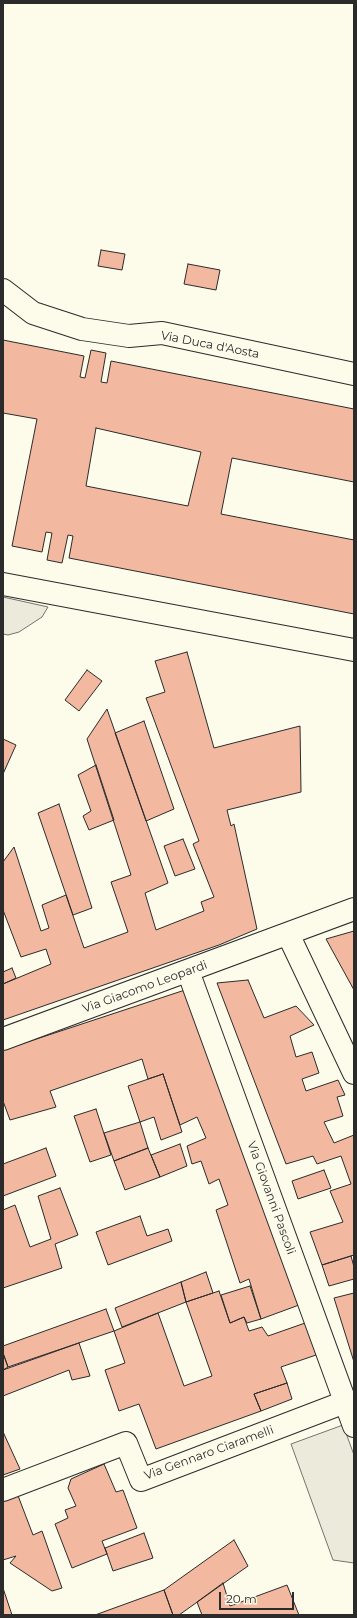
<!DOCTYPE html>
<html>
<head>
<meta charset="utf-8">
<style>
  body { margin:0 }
  #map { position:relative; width:357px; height:1618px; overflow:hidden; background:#fdfbea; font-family:Montserrat,sans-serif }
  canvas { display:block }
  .frame { position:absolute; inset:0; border:4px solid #2b2b2b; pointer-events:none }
  .scale { position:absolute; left:219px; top:1592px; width:75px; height:18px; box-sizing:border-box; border:2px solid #2b2b2b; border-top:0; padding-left:5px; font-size:12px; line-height:14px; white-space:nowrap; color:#2b2b2b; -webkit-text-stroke:3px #fdfbea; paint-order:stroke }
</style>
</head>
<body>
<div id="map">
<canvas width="357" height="1618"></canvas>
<div class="frame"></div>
<div class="scale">20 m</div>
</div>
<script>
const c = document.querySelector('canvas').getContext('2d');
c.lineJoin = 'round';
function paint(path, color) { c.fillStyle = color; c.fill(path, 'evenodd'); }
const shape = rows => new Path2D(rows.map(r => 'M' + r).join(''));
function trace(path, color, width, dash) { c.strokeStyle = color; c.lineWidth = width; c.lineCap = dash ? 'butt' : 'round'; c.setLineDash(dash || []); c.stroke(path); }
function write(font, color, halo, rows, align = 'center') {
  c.font = font + ' Montserrat,sans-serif'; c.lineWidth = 3; c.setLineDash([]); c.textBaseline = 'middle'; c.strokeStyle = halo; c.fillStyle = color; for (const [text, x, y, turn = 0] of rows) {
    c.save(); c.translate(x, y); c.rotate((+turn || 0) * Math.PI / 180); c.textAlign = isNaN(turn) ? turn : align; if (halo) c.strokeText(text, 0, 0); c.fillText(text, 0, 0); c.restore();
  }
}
const parking = shape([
  [3,597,48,607,42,617,19,632,8,635,3,634,3,597],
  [343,1425,354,1455,354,1563,333,1560,291,1444,343,1425]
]);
paint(parking, '#eceadb');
trace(parking, '#74746e', 1);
const building = shape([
  [101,250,125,254,122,270,98,266,101,250],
  [188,264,220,270,216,290,184,284,188,264],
  [3,340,84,356,80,377,85,378,91,350,106,353,101,382,107,383,111,361,354,409,354,482,232,458,221,514,354,540,354,614,69,558,73,536,68,535,62,563,47,560,52,533,46,532,42,552,12,546,37,419,3,413,3,340],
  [96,428,201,452,188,506,86,486,96,428],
  [187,652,214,748,300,726,301,792,227,810,231,826,234,824,257,929,219,945,3,1020,3,984,51,964,46,949,21,957,3,910,3,862,14,847,41,931,49,928,42,905,66,895,84,948,128,932,111,882,131,875,87,739,107,709,168,883,145,893,156,930,204,911,201,902,214,897,193,844,199,841,146,698,165,692,155,661,187,652],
  [87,670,102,681,79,711,65,700,87,670],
  [144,721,174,809,146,821,115,733,144,721],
  [3,739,16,745,3,774,3,739],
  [96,765,114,820,89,830,83,816,91,811,78,775,96,765],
  [59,804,92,908,73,915,38,813,59,804],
  [183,839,195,869,175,876,164,846,183,839],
  [354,931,354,990,326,939,354,931],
  [12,968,16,978,3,984,3,972,12,968],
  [248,980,264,1018,296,1006,314,1025,290,1036,296,1057,312,1052,319,1073,302,1079,306,1091,338,1080,345,1095,337,1097,343,1116,324,1122,334,1143,354,1135,354,1255,322,1265,310,1232,343,1222,330,1191,351,1184,341,1156,317,1164,313,1156,286,1164,217,983,248,980],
  [188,989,299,1305,261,1319,249,1279,240,1283,216,1210,228,1205,219,1179,209,1184,201,1161,192,1164,187,1146,206,1138,197,1117,180,1125,163,1074,148,1079,142,1059,50,1091,56,1107,10,1120,3,1101,3,1050,188,989],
  [163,1074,182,1132,161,1140,154,1117,140,1122,128,1086,163,1074],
  [96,1109,111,1155,90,1162,74,1116,96,1109],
  [140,1122,148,1148,114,1161,104,1133,140,1122],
  [180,1144,187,1166,160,1177,151,1155,180,1144],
  [46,1148,56,1176,3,1196,3,1164,46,1148],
  [148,1148,160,1177,125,1190,114,1161,148,1148],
  [324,1170,331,1188,298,1199,292,1181,324,1170],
  [60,1188,78,1235,55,1244,62,1268,3,1288,3,1210,15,1205,30,1247,51,1239,38,1196,60,1188],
  [140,1216,147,1236,168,1229,172,1241,108,1265,96,1232,140,1216],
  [351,1256,354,1267,354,1279,329,1286,322,1265,351,1256],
  [206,1272,213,1293,186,1302,181,1282,206,1272],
  [181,1282,186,1302,122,1327,115,1308,181,1282],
  [250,1286,261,1319,247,1323,244,1317,230,1323,221,1295,250,1286],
  [219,1291,230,1323,244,1317,249,1331,262,1327,268,1336,308,1322,319,1354,281,1367,287,1383,254,1394,261,1411,156,1449,139,1404,119,1411,105,1370,125,1363,114,1331,158,1313,184,1386,212,1376,186,1302,219,1291],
  [354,1293,354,1362,334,1298,354,1293],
  [106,1309,114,1331,8,1367,3,1353,3,1346,106,1309],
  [79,1343,90,1376,72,1380,69,1370,3,1396,3,1370,79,1343],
  [3,1353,8,1367,3,1370,3,1353],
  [287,1383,292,1399,261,1411,254,1394,287,1383],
  [4,1434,20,1469,3,1475,3,1435,4,1434],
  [104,1464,116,1492,123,1490,137,1528,102,1541,107,1554,72,1568,55,1524,68,1518,65,1510,76,1506,68,1488,71,1479,104,1464],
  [17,1493,33,1535,42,1531,62,1588,52,1591,10,1563,16,1556,3,1560,3,1499,17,1493],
  [144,1533,153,1558,113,1571,105,1548,144,1533],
  [234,1540,248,1566,179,1615,173,1615,164,1590,234,1540],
  [223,1583,230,1606,287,1585,299,1615,202,1615,197,1602,223,1583],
  [3,1588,12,1615,3,1615,3,1588],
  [164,1590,173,1615,95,1615,164,1590]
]);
paint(building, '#f2b8a0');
trace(building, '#2b2b2b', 1);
const minor = shape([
  [3,290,33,313,82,329,129,336,162,333,354,374],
  [3,584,354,650],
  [288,934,354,1073],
  [188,971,354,1426],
  [3,1039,354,909],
  [3,1490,126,1443,141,1480,345,1402]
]);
trace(minor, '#2b2b2b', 24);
trace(minor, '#fdfbea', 22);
write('12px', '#2b2b2b', '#fdfbea', [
  ["Via Duca d'Aosta",210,345,11],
  ["Via Giacomo Leopardi",145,987,-20],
  ["Via Giovanni Pascoli",271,1198,70],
  ["Via Gennaro Ciaramelli",209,1453,-20]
]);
</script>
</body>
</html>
